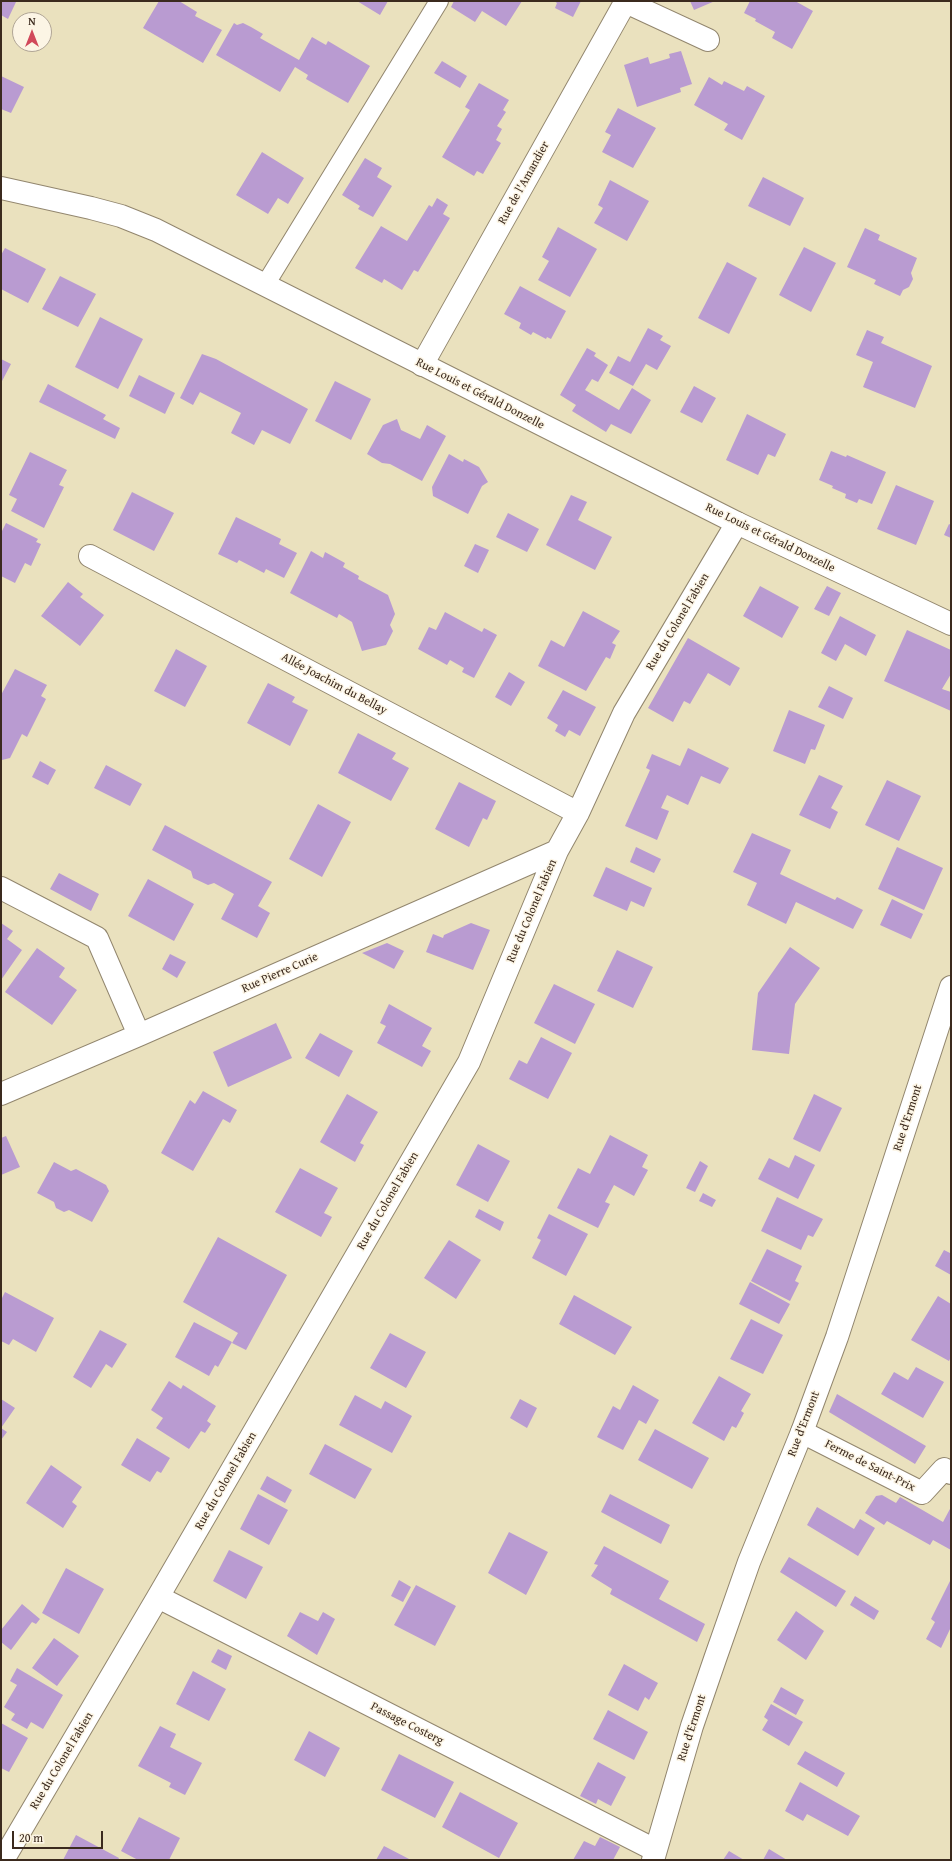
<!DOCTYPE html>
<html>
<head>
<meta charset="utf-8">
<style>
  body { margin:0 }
  #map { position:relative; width:952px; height:1861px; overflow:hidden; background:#eae1be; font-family:"Gentium Book Plus",serif }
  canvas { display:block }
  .frame { position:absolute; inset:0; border:2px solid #3b2a1e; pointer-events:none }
  .north { position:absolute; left:12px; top:12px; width:40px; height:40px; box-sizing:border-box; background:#fcf5e5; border:1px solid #afa495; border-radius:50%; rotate:0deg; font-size:11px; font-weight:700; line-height:16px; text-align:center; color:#3b2a1e }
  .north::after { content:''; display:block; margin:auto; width:14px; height:18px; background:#d1495b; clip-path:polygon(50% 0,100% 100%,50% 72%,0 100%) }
  .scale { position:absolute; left:12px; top:1831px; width:91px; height:18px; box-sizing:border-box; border:2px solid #3b2a1e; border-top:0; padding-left:5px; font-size:12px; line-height:14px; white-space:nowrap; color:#3b2a1e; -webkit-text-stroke:3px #fcf5e5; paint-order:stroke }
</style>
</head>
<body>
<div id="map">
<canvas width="952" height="1861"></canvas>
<div class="frame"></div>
<div class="north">N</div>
<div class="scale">20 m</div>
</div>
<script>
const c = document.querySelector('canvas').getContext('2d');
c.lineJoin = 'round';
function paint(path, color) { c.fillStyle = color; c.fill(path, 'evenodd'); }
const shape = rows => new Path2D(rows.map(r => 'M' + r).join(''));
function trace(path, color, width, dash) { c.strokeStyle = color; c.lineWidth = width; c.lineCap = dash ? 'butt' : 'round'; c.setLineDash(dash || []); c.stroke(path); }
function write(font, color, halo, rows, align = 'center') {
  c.font = font + ' "Gentium Book Plus",serif'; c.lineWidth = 3; c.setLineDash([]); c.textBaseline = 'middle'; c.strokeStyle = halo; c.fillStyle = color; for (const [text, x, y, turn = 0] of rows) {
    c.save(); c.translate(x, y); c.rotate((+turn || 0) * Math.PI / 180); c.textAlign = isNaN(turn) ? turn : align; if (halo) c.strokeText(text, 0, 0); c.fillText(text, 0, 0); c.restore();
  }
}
paint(shape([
  [1,1,16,2,8,19,1,15],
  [159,1,179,1,197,12,195,16,222,30,203,63,143,28],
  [357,1,388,1,380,15],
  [454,1,522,1,506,26,482,11,475,22,451,7],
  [554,1,581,1,573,17,555,8,557,3],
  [690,1,715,1,694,10],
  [750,1,795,1,813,11,792,49,772,38,775,32,755,21,756,19,744,13],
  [234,23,237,25,243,23,251,27,263,34,260,38,299,60,312,37,326,45,328,41,370,66,348,103,306,79,308,75,295,67,280,92,216,55],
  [681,51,692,84,680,88,681,92,637,107,624,65,648,57,650,64,670,58,669,54],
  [442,61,467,76,460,88,434,73],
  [1,76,24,87,11,113,1,109],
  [709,77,722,85,724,81,744,91,747,86,765,96,742,140,724,130,728,124,694,105],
  [479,83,509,100,503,110,506,112,497,126,502,129,496,140,501,143,483,174,477,171,474,176,442,157,470,110,465,107],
  [618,108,656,128,633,168,602,152,611,135,605,132],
  [262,152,304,178,288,204,278,198,268,214,236,195],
  [365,158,382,168,377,177,392,186,373,217,358,209,360,206,342,195],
  [763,177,804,198,790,226,748,206],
  [610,180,649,201,627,241,594,223,603,208,598,205],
  [437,198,448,205,443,214,450,218,418,272,414,270,402,290,384,279,382,283,355,268,381,226,407,241,429,205,432,207],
  [558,227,597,249,570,297,538,280,549,261,542,257],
  [865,228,880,235,878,240,917,258,911,273,913,279,909,287,903,290,900,296,874,284,876,280,847,267],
  [804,247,836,263,811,312,779,295],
  [5,248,46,269,28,303,1,289,1,255],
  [727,262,757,278,729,334,698,318],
  [60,276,96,294,78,327,42,309],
  [520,286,566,311,551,339,547,337,546,339,533,332,531,335,519,328,521,323,504,314],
  [100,317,143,339,118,389,75,367],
  [648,328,663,336,660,340,671,346,657,370,646,364,633,386,609,373,618,356,630,362],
  [867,330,884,337,881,343,932,366,915,408,863,387,873,362,856,355],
  [587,348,596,353,594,356,608,365,598,382,592,379,585,390,619,410,632,388,651,400,631,434,611,424,606,432,572,411,576,405,560,395],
  [202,354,216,359,308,409,290,444,262,430,254,445,231,433,241,413,200,392,193,405,180,398],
  [1,359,11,364,1,383],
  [139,375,175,393,165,414,129,396],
  [335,381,371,399,351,440,315,421],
  [48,384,106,415,103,419,120,428,115,439,39,402],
  [694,386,716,398,702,423,680,412],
  [747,414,786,434,775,457,768,454,758,475,726,460],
  [397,419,401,430,420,439,427,425,446,436,422,481,390,464,382,463,367,454,383,425],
  [831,451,846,457,847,455,886,472,872,504,859,499,857,503,845,498,846,494,832,488,833,486,819,480],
  [30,452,67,470,59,485,64,487,44,528,11,511,17,499,9,495],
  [449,454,463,462,464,459,479,467,488,482,482,486,468,514,433,496,432,487],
  [896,485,934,501,916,545,877,529],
  [132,492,174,513,154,551,113,530],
  [571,495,587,502,578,520,612,537,595,570,546,545],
  [508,513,539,529,527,552,496,537],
  [236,517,281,539,279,544,297,553,284,578,266,569,264,573,239,560,237,563,218,554],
  [6,523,38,539,36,542,41,544,31,566,25,563,15,583,1,576,1,533],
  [949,524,951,525,951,538,944,535],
  [475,544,489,550,478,573,464,566],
  [311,551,323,558,325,552,345,563,343,567,359,576,358,579,388,595,395,614,390,625,393,631,386,645,362,651,352,622,339,614,337,618,290,593],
  [68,582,83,594,80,597,104,615,80,646,41,616],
  [760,586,799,607,782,638,743,616],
  [827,586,841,593,829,616,814,609],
  [583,611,620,631,612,643,616,645,610,659,606,657,586,691,538,666,551,640,564,647],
  [445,612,482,632,484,628,497,635,474,678,462,672,464,668,450,660,447,665,418,649,429,627,436,630],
  [840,616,876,635,866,656,845,644,836,661,821,653],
  [907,630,951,650,951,674,942,689,951,692,951,711,884,681],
  [688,638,740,668,730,686,708,673,690,704,684,701,673,722,648,708],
  [176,649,207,666,185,707,154,691],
  [15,669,47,685,41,696,46,699,27,737,22,734,10,758,2,760,1,695],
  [509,672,525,682,511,706,495,697],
  [268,683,295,697,292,702,308,710,290,746,247,723],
  [829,686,853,698,843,719,818,707],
  [563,690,596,707,580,736,569,730,565,737,555,731,558,725,547,718],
  [789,710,825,725,815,750,811,749,805,764,773,751],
  [358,733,396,753,392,759,409,768,391,801,338,773],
  [688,748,729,768,720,784,701,776,688,805,667,795,661,808,669,811,657,840,625,826,650,770,646,768,652,754,680,766],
  [40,761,56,770,48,785,32,777],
  [106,765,142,784,130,806,94,788],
  [819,775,843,786,831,808,838,812,830,829,799,815],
  [887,780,921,796,899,841,865,825],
  [459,782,496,801,487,820,483,818,469,847,435,829],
  [318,804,351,822,322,877,289,859],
  [165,825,272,882,258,906,270,913,257,938,221,919,234,894,214,883,208,885,193,878,191,871,152,850],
  [752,833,791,850,780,874,835,900,837,897,863,910,853,929,796,902,786,924,747,905,757,883,733,872],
  [636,847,661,859,654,873,630,862],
  [897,847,943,868,924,910,878,889],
  [606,867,652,888,644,907,631,901,627,911,593,896],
  [59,873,99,894,91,911,50,889],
  [148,879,194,904,174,941,128,916],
  [892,899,923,914,911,939,880,925],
  [1,923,13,931,7,939,22,950,1,980],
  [471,923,490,930,473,970,426,952,433,934,443,938,444,935],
  [387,943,404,951,394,969,362,953],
  [790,947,820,968,795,1004,789,1054,752,1050,758,993],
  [37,948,65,968,59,977,77,990,52,1025,5,992],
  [617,950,653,967,633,1008,597,991],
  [170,954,186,962,177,978,162,969],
  [554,984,595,1004,575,1044,534,1023],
  [389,1004,432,1028,422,1046,431,1051,422,1067,377,1043,386,1026,380,1023],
  [276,1023,292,1058,228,1087,213,1052],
  [320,1033,353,1051,339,1077,305,1058],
  [541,1037,572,1053,548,1099,509,1079,519,1060,527,1064],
  [203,1091,237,1110,230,1123,223,1119,193,1171,161,1153,190,1100,195,1104],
  [347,1094,378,1112,360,1143,364,1145,355,1162,320,1142],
  [814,1094,842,1108,820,1152,793,1139],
  [610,1135,648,1155,642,1167,648,1170,634,1196,614,1185,605,1202,610,1204,598,1228,557,1208,578,1168,590,1174],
  [6,1136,20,1167,1,1175,1,1138],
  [478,1144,510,1161,488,1202,456,1185],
  [795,1155,815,1165,798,1199,758,1179,769,1158,789,1168],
  [700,1161,708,1166,695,1192,686,1188],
  [54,1162,71,1171,76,1169,106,1185,109,1191,92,1222,69,1210,64,1212,56,1208,54,1202,37,1193],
  [300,1168,338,1188,324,1213,332,1217,321,1237,275,1212],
  [703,1193,716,1200,712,1207,699,1201],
  [777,1197,823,1219,813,1237,808,1235,801,1250,761,1231],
  [479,1209,504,1222,500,1231,475,1217],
  [549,1214,588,1234,566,1276,532,1258,541,1240,537,1238],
  [218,1237,287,1275,246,1350,232,1343,238,1333,183,1302],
  [449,1240,481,1260,456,1299,424,1278],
  [767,1249,802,1266,795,1281,799,1283,790,1301,751,1281],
  [944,1250,950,1253,951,1251,951,1275,935,1266],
  [750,1282,790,1304,779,1324,739,1304],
  [5,1292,54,1318,36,1352,13,1339,9,1345,1,1341,1,1300],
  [574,1295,632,1327,615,1355,559,1324],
  [938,1296,951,1304,951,1357,949,1361,911,1340],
  [751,1319,783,1335,763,1374,730,1359],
  [194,1322,232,1342,218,1367,215,1365,209,1376,175,1357],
  [100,1330,127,1344,112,1368,106,1364,91,1388,73,1377],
  [390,1333,426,1352,406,1388,370,1368],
  [916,1367,944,1382,923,1418,881,1394,894,1372,908,1380],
  [719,1376,751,1394,741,1411,744,1413,736,1428,732,1426,724,1441,692,1423],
  [169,1381,181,1389,183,1385,216,1406,207,1421,211,1424,205,1433,201,1431,189,1449,156,1428,163,1418,151,1410],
  [633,1385,659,1400,646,1424,639,1420,623,1450,597,1437,613,1406,620,1410],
  [837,1394,926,1446,915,1464,829,1412],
  [355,1395,381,1409,385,1401,412,1416,392,1453,339,1425],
  [1,1399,15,1408,1,1428,7,1432,1,1440],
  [520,1399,537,1408,527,1428,510,1418],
  [655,1429,709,1458,692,1489,638,1460],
  [137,1438,170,1458,161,1473,157,1471,150,1482,121,1465],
  [325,1444,372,1469,355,1499,309,1474],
  [51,1465,82,1487,72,1502,77,1506,63,1528,26,1503],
  [267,1476,292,1490,285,1503,260,1489],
  [258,1494,288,1510,269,1545,240,1529],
  [610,1494,670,1525,661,1544,601,1512],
  [882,1495,896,1503,900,1497,943,1522,951,1507,951,1550,933,1540,930,1545,887,1521,884,1525,865,1513,876,1496],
  [817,1507,854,1529,860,1519,875,1528,858,1556,807,1525],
  [509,1532,548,1552,526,1595,488,1573],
  [604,1546,669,1581,659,1599,705,1624,697,1642,610,1594,612,1589,591,1576,598,1565,594,1564],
  [229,1550,263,1567,246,1599,213,1581],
  [789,1557,846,1591,836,1607,780,1572],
  [66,1568,104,1589,79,1634,42,1613],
  [951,1579,951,1627,941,1648,926,1639,935,1622,931,1619],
  [399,1580,411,1587,403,1602,391,1596],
  [416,1585,456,1606,435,1646,394,1625],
  [855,1596,879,1611,874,1620,850,1605],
  [22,1604,40,1619,36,1624,32,1622,11,1650,1,1642,1,1630],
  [796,1611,824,1631,806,1660,777,1640],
  [300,1612,318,1621,323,1612,335,1619,317,1655,287,1636],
  [54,1638,79,1656,57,1686,32,1668],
  [218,1649,232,1656,226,1670,211,1662],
  [624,1664,658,1683,649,1700,645,1697,638,1711,608,1695],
  [17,1668,63,1695,43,1729,31,1722,27,1729,11,1720,15,1714,4,1707,17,1685,10,1681],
  [193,1671,226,1689,209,1721,176,1704],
  [781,1687,804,1700,796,1715,773,1702],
  [771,1704,803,1722,789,1746,762,1730,768,1720,764,1717],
  [608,1710,648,1732,634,1760,593,1739],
  [1,1723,28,1738,9,1772,1,1768],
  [160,1726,176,1734,170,1747,202,1763,185,1795,169,1787,171,1783,138,1766],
  [309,1731,340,1748,325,1777,294,1760],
  [805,1751,845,1773,837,1787,797,1764],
  [399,1754,454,1782,435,1818,381,1790],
  [598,1762,626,1777,611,1806,598,1799,596,1804,580,1796],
  [800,1782,860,1816,848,1836,807,1814,803,1821,785,1811],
  [460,1792,518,1823,499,1858,442,1827],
  [139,1817,180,1838,169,1860,138,1860,121,1851],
  [76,1835,119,1858,118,1860,63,1860],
  [600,1837,620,1847,613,1860,573,1860,584,1841,595,1846],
  [384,1846,411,1860,376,1860],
  [769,1849,787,1860,763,1860],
  [729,1851,744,1860,723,1860]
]), '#b99bd1');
const service = shape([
  [265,285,439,1]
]);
const minor = shape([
  [626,2,708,40],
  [422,365,626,1],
  [90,556,578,813],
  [1,888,97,938,139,1035],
  [1,1094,139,1035,557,851],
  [802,1432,922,1493,944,1469,951,1473],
  [158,1597,655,1850],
  [3,1860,158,1597,469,1062,557,851,578,813,624,713,737,523]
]);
const tertiary = shape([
  [1,188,91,208,121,216,156,230,737,523,951,624],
  [653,1860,692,1726,715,1659,749,1562,802,1432,837,1337,951,987]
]);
trace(service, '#92866e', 20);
trace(minor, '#92866e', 24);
trace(tertiary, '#92866e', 24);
trace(service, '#fff', 18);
trace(minor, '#fff', 22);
trace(tertiary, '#fff', 22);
write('12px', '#3b2a1e', '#fcf5e5', [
  ["Rue de l'Amandier",524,183,-61],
  ["Rue Louis et Gérald Donzelle",480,394,27],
  ["Rue Louis et Gérald Donzelle",770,538,26],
  ["Rue du Colonel Fabien",678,622,-59],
  ["Allée Joachim du Bellay",334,684,28],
  ["Rue du Colonel Fabien",532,911,-67],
  ["Rue Pierre Curie",280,973,-24],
  ["Rue d'Ermont",908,1118,-72],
  ["Rue du Colonel Fabien",388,1201,-60],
  ["Rue d'Ermont",804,1424,-69],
  ["Ferme de Saint-Prix",870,1466,27],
  ["Rue du Colonel Fabien",226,1481,-60],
  ["Passage Costerg",407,1724,27],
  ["Rue d'Ermont",692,1728,-72],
  ["Rue du Colonel Fabien",62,1761,-59]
]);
</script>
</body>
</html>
